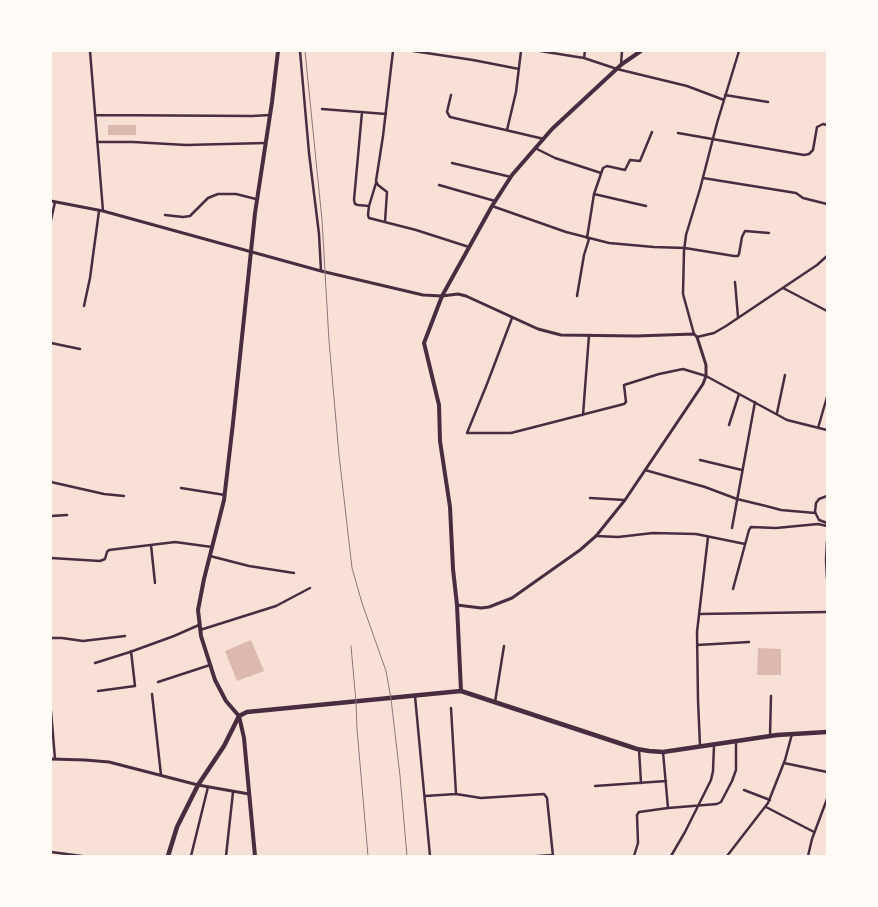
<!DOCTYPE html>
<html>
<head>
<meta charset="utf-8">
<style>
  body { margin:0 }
  #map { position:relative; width:878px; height:907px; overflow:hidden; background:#f7e1d7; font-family:Spectral,serif }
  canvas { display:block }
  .frame { position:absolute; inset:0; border:52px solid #fffaf5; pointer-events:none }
</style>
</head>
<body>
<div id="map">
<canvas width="878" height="907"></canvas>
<div class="frame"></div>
</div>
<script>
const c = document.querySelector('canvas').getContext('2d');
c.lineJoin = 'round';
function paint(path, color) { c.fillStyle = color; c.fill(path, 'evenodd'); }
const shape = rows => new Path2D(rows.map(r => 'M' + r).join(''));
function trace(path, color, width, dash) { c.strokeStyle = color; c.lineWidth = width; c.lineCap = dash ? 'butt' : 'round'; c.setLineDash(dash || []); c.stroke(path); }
paint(shape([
  [108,125,136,125,136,135,108,135],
  [251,640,264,671,237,681,225,651],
  [758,648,781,649,781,675,757,675]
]), '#dcb8b0');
trace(shape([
  [90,51,103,211],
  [300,51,309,153,319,234,321,271],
  [413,51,473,60,519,69],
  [540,51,584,58,617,69,687,86,724,100],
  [584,58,585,51],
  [621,64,622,51],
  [451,95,447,112,450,117,544,139],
  [725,95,768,102],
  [322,109,386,114],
  [362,112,354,200,355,204,358,205,369,206],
  [95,115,252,116,270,115],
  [507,130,516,92,521,51],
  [678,133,804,155,809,154,813,150,817,127,823,124,827,125],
  [97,142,133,142,186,145,265,143],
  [535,148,555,158,601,173],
  [452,163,511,177],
  [703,178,796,193,803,198,827,204],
  [376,183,369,206,368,215,369,218,416,230,469,247],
  [439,185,495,201],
  [594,194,646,206],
  [492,206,566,232,609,243,654,247,685,248,734,256,738,256,739,254,742,237,745,231,769,233],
  [165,215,183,217,190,216,208,198,218,194,236,194,256,199],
  [51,220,55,202],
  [385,222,387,192,378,185,376,181,383,136,393,51],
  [587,238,594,194,603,168,607,166,625,170,630,160,640,161,652,132],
  [735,282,738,317],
  [783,288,827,311],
  [577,296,584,255,589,239],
  [84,306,90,278,99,211],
  [512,318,487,384,467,433,511,433,624,404,626,402,624,385,659,374,683,369,706,376,787,420,827,430],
  [694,334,683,294,684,251,686,235,700,189,717,123,739,51],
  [697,337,714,333,726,326,817,265,827,256],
  [51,343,80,349],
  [777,413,785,375],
  [583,415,589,335],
  [729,425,739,394],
  [818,428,827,397],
  [700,460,742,470],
  [645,470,705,487,737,499,766,506,781,510,815,513],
  [51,482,104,494,124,496],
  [181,488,225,495],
  [827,496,819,499,816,503,815,512,819,520,827,523],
  [590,498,625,500],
  [51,516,67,515],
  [732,528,755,402],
  [596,536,618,537,653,533,696,534,745,544],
  [827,541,826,560,827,578],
  [151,545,155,583],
  [210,556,249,566,294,573],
  [51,558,100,561,105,559,107,552,109,550,167,543,175,542,212,547],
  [733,589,749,530,751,527,776,528,818,524,827,526],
  [699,614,827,612],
  [200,630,276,606,310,588],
  [51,638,62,638,83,641,125,636],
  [697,645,749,642],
  [95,663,130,652,174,636,199,625],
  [158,682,210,665],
  [98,691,135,686,131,651],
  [152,694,161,775],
  [415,696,430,856],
  [495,702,504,646],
  [451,708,456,794],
  [51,711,55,759],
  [770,736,771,696],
  [700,746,698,700,697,632,708,537],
  [639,749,641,783],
  [663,752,668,808],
  [784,763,827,772],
  [595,786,666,781],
  [744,790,770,800],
  [425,796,456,794,481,798,544,794,547,798,553,856],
  [766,807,814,832],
  [51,852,82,856],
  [191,856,208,787],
  [226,856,233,792],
  [537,856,553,855],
  [634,856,638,843,637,815,639,812,668,808,717,804,721,802,732,781,736,770,736,741],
  [671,856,685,832,711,780,713,771,714,745],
  [727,856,768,803,785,760,792,734],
  [808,856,812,839,827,799]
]), '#4a2c40', 2.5);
trace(shape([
  [51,201,103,211,321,271,423,295,442,296,458,294,466,296,538,329,561,335,636,336,694,334,697,337,706,365,706,376,703,384,625,500,596,536,580,550,512,598,489,607,481,608,457,605],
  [51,759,85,760,109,762,198,785,249,794]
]), '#4a2c40', 3);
trace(shape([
  [461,691,457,605,453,569,450,507,440,441,439,405,424,343,442,296,492,206,512,175,552,129,622,64,641,51],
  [255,856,244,738,239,716,226,701,215,680,201,636,198,610,204,579,224,500,233,423,255,213,272,102,278,51]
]), '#4a2c40', 4);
trace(shape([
  [168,856,177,827,198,785,224,746,239,716,247,712,461,691,637,749,649,751,663,752,777,735,827,732]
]), '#4a2c40', 4.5);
trace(shape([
  [305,51,322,220,329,341,339,455,352,568,362,603,386,671,391,699,400,776,407,856],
  [351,646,356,702,357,729,368,856]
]), '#8f747c', 1);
</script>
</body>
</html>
